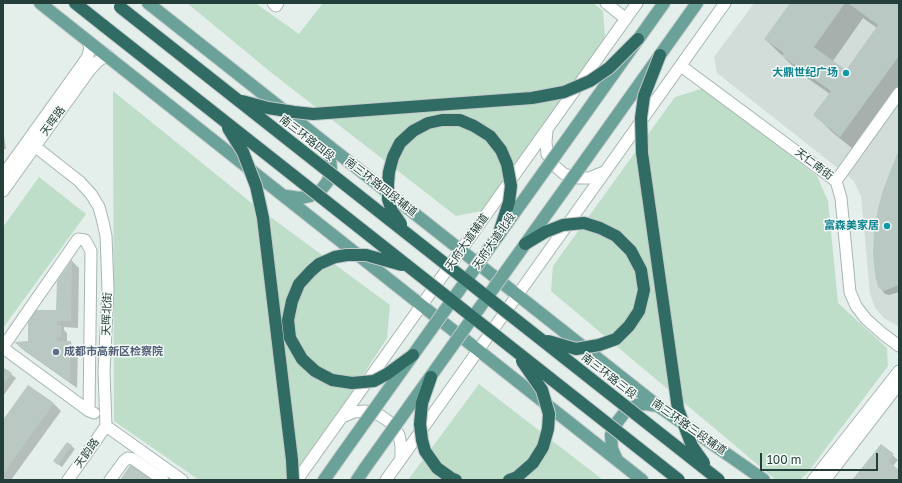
<!DOCTYPE html>
<html>
<head>
<meta charset="utf-8">
<style>
  body { margin:0 }
  #map { position:relative; width:902px; height:483px; overflow:hidden; background:#e4eeea; font-family:"Golos Text",sans-serif }
  canvas { display:block }
  .frame { position:absolute; inset:0; border:4px solid #243f3a; pointer-events:none }
  .scale { position:absolute; left:760px; top:453px; width:118px; height:18px; box-sizing:border-box; border:2px solid #243f3a; border-top:0; padding-left:5px; font-size:12px; line-height:14px; white-space:nowrap; color:#243f3a; -webkit-text-stroke:3px #f5faf8; paint-order:stroke }
</style>
</head>
<body>
<div id="map">
<canvas width="902" height="483"></canvas>
<div class="frame"></div>
<div class="scale">100 m</div>
</div>
<script>
const c = document.querySelector('canvas').getContext('2d');
c.lineJoin = 'round';
function paint(path, color) { c.fillStyle = color; c.fill(path, 'evenodd'); }
const shape = rows => new Path2D(rows.map(r => 'M' + r).join(''));
function trace(path, color, width, dash) { c.strokeStyle = color; c.lineWidth = width; c.lineCap = dash ? 'butt' : 'round'; c.setLineDash(dash || []); c.stroke(path); }
function write(font, color, halo, rows, align = 'center') {
  c.font = font + ' "Golos Text","Noto Sans SC",sans-serif'; c.lineWidth = 3; c.setLineDash([]); c.textBaseline = 'middle'; c.strokeStyle = halo; c.fillStyle = color; for (const [text, x, y, turn = 0] of rows) {
    c.save(); c.translate(x, y); c.rotate((+turn || 0) * Math.PI / 180); c.textAlign = isNaN(turn) ? turn : align; if (halo) c.strokeText(text, 0, 0); c.fillText(text, 0, 0); c.restore();
  }
}
paint(shape([
  [754,3,899,3,899,327,884,318,875,308,870,294,861,196,853,180,717,73,714,57]
]), '#d2ddd9');
paint(shape([
  [187,3,255,3,299,34,323,3,593,3,603,11,605,37,531,145,482,211,456,216,273,74],
  [704,88,817,176,828,201,838,303,887,348,888,366,808,472,800,480,776,480,551,291,553,266,675,97],
  [113,91,254,205,390,305,387,338,320,442,289,480,199,480,114,421],
  [39,177,86,214,3,328,3,227],
  [479,384,603,480,408,480]
]), '#bedec9');
paint(shape([
  [791,3,899,3,899,96,858,153,832,132,815,115,830,94,800,73,765,39],
  [863,18,877,28,846,71,833,61],
  [3,129,6,149,3,149],
  [899,151,899,292,889,295,885,294,880,288],
  [72,261,79,268,78,328,64,327,64,330,67,333,67,342,70,342,78,350,77,388,22,349,16,343,29,342,57,311,58,282],
  [3,368,16,378,3,396],
  [29,386,54,404,61,411,11,480,3,480,3,421],
  [68,443,75,449,62,467,58,464],
  [881,445,898,460,893,466,899,471,899,480,854,480]
]), '#0003');
paint(shape([
  [790,3,845,3,814,47,846,70,878,25,848,3,899,3,899,56,840,137,813,115,831,91,782,56,784,53,764,39],
  [899,149,899,285,884,291,878,287,875,275,873,254,874,231,878,209,883,190],
  [72,259,71,321,57,321,57,325,61,325,61,337,57,337,57,341,71,341,70,382,14,342,28,341,28,322,36,310,56,310,57,281],
  [3,367,12,373,3,385],
  [28,385,54,403,3,474,3,420],
  [67,442,72,445,58,465,53,461],
  [881,444,894,454,888,461,899,470,899,480,852,480],
  [131,464,154,480,120,480]
]), '#bac8c4');
const minor = shape([
  [273,3,276,6,278,3],
  [606,3,626,19],
  [681,66,836,181,841,198,850,292,856,306,866,319,883,334,899,346],
  [547,130,546,142,547,154,555,166,564,174,578,178,589,178,606,171],
  [28,141,79,181,91,194,99,207,103,222,106,236,108,289,104,372,106,426],
  [3,175,82,65,88,56,90,47,87,40],
  [836,181,899,93],
  [3,191,89,71,97,62,107,55],
  [3,347,78,239,85,240,91,251,89,411],
  [3,348,89,411,94,413],
  [342,417,354,412,364,411,373,412,381,416,391,423,399,435,401,446,401,459],
  [106,426,182,480],
  [68,480,106,426],
  [110,480,124,461,128,458,133,459,163,480],
  [297,480,637,3],
  [386,480,725,3],
  [813,480,899,371],
  [825,480,899,384]
]);
const major = shape([
  [40,3,642,480],
  [148,3,658,406,764,480],
  [565,142,664,3],
  [586,159,697,3],
  [286,196,300,198,310,196,321,190,328,181,331,169,330,158,325,143],
  [617,460,612,449,611,435,618,421,625,412,636,405,646,404,658,406],
  [324,480,343,453],
  [357,480,365,468]
]);
const highway = shape([
  [75,3,104,26]
]);
trace(minor, '#a7b6b2', 13);
trace(major, '#c2c9c8', 14);
trace(highway, '#c2c9c8', 14);
trace(minor, '#fff', 11);
trace(major, '#6aa299', 12);
trace(highway, '#306b64', 12);
const majorBridge = shape([
  [343,453,565,142],
  [365,468,586,159]
]);
const highwayBridge = shape([
  [120,7,719,480],
  [104,26,679,480],
  [660,55,644,96,641,118,642,153,678,409,692,446,704,463],
  [242,101,268,108,294,112,313,114,532,98,564,92,590,81,609,68,638,39],
  [228,128,243,152,256,186,263,218,292,460,293,480],
  [401,224,392,211,388,199,388,184,389,172,393,157,400,143,413,131,428,123,442,120,460,120,474,126,490,136,501,150,507,164,511,186,509,202,498,236],
  [525,244,545,232,563,225,584,223,600,228,616,236,631,251,641,270,644,290,639,311,629,326,616,339,599,345,576,349,548,341],
  [402,265,366,255,347,255,335,257,319,264,311,271,299,284,292,301,288,320,290,338,302,359,315,371,332,380,352,383,374,381,387,374,413,355],
  [431,377,422,403,420,424,422,440,425,451,437,468,451,478,456,480],
  [509,480,517,477,533,463,543,447,548,429,549,414,542,390,522,361]
]);
trace(majorBridge, '#c2c9c8', 14, []);
trace(highwayBridge, '#c2c9c8', 14, []);
trace(majorBridge, '#6aa299', 12);
trace(highwayBridge, '#306b64', 12);
for (const [x, y, r, color] of [
  [846,73,4,"#0f9aa8"],
  [887,226,4,"#0f9aa8"],
  [56,352,4,"#5c6f8a"]
]) { const dot = new Path2D(); dot.arc(x, y, r, 0, 2 * Math.PI); c.fillStyle = color; c.fill(dot); trace(dot, '#f5faf8', 1.5); }
write('bold 11px', '#0d838f', '#f5faf8', [
  ["大鼎世纪广场",838,73],
  ["富森美家居",879,226]
], 'right');
write('11px', '#243f3a', '#f5faf8', [
  ["天晖路",53,121,-54],
  ["南三环路四段",307,138,38],
  ["天仁南街",814,164,37],
  ["南三环路四段辅道",381,187,38],
  ["天府大道北段",494,241,-55],
  ["天府大道辅道",467,242,-55],
  ["天晖北街",107,314,-88],
  ["南三环路三段",609,376,38],
  ["南三环路三段辅道",689,427,35],
  ["天韵路",87,453,-54]
]);
write('bold 11px', '#4e5e75', '#f5faf8', [
  ["成都市高新区检察院",64,352]
], 'left');
</script>
</body>
</html>
